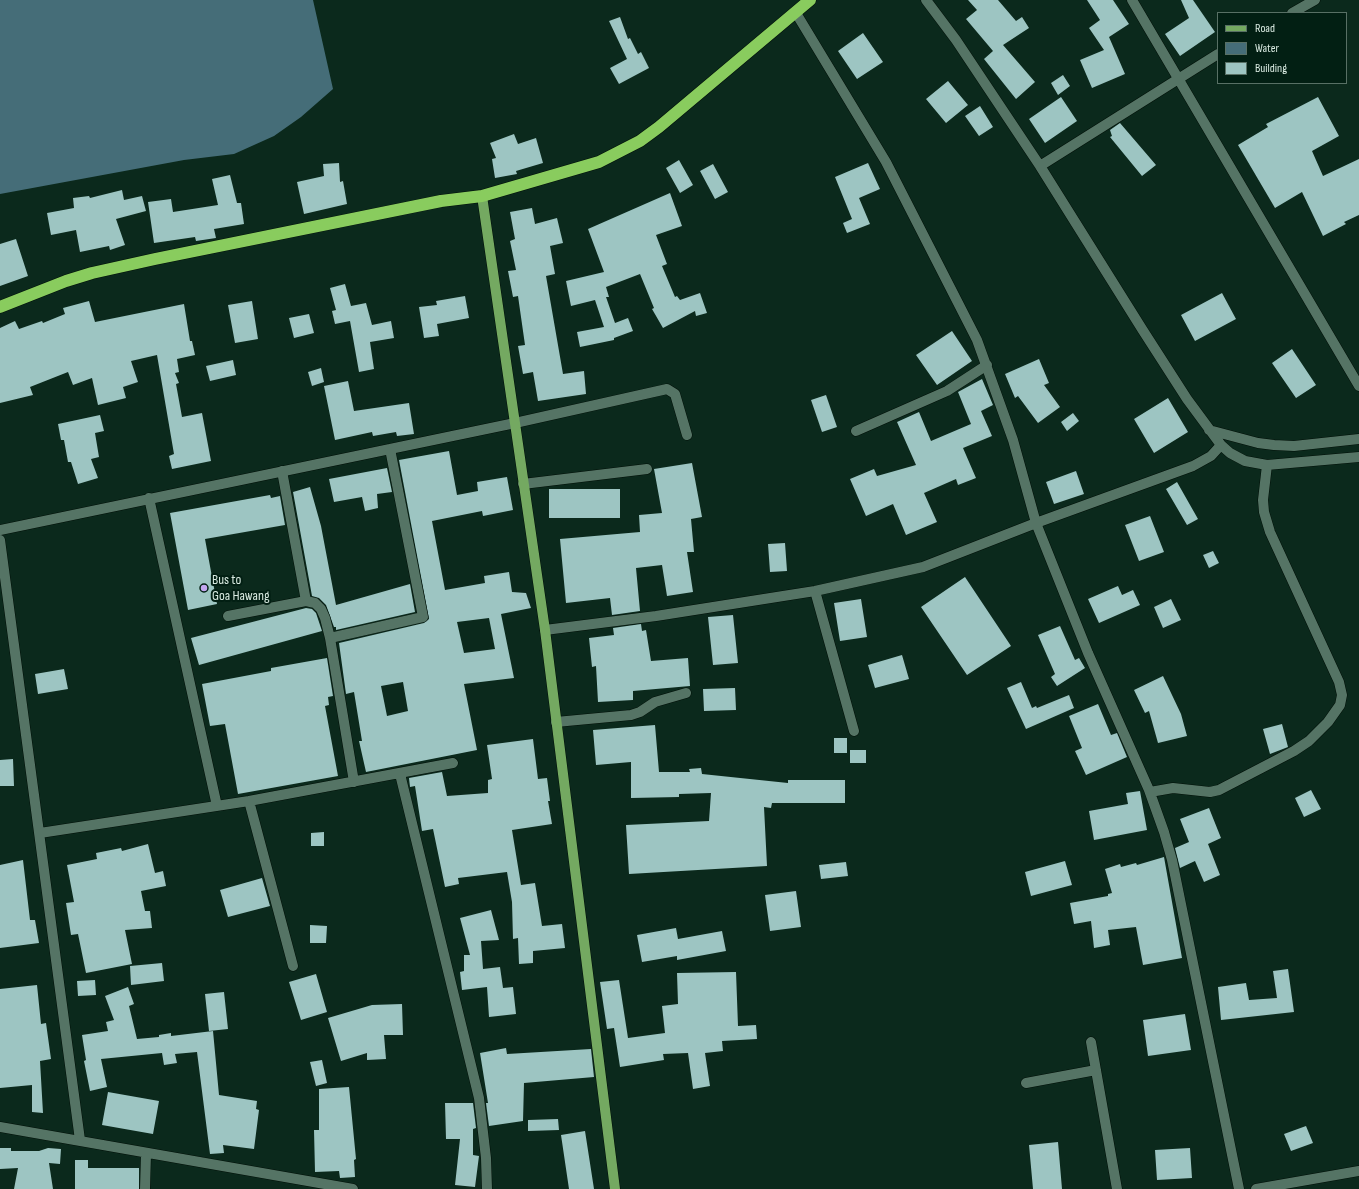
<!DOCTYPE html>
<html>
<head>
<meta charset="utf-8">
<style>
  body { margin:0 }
  #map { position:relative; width:1359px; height:1189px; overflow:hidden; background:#0b291c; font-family:"Sofia Sans Condensed",sans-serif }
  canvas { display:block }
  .legend { position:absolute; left:1217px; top:12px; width:130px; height:72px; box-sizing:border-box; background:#021f13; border:1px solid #587065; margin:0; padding:5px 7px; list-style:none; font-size:12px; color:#d9eae1 }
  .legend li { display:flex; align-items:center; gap:8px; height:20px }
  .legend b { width:20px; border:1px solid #587065 }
</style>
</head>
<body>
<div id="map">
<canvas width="1359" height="1189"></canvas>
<ul class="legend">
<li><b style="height:5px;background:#74a961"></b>Road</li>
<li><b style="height:11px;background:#456d78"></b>Water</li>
<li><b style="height:11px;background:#9dc5c2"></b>Building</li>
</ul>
</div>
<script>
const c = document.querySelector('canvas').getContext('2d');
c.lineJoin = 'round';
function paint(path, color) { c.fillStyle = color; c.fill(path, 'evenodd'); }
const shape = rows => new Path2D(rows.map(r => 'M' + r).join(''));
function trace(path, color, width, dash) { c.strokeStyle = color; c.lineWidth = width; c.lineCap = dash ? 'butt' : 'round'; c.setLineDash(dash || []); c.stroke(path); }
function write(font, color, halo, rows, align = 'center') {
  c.font = font + ' "Sofia Sans Condensed",sans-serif'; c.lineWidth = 4; c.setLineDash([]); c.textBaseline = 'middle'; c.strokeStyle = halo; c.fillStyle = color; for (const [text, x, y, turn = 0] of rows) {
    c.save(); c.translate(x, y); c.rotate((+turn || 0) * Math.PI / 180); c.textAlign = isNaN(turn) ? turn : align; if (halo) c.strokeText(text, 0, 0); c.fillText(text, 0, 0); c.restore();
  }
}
paint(shape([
  [0,0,313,0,333,89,301,117,274,136,234,154,184,160,0,194]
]), '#456d78');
paint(shape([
  [968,0,998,0,1016,21,1022,17,1029,28,1003,45,1035,82,1016,99,984,59,993,51,966,19,977,10],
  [1087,0,1113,0,1129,24,1109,37,1125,74,1092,88,1080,60,1104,50,1089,28,1100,20],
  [1181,0,1193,0,1215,32,1180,56,1165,34,1189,18],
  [620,17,628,39,630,38,638,54,641,52,649,68,619,84,610,68,627,59,609,21],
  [863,33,883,62,857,79,838,51],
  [1063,75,1070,86,1058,95,1051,83],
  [948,81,968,105,946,123,926,99],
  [1061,97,1077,121,1045,143,1029,119],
  [1318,97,1339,136,1312,151,1323,176,1359,159,1359,215,1344,222,1346,224,1323,236,1302,192,1275,208,1238,145,1268,127,1266,124],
  [980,106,993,127,979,136,965,116],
  [1120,123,1156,165,1142,176,1110,137,1112,136,1110,130],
  [514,134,518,144,536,138,543,163,516,171,517,174,495,178,492,159,496,158,490,143],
  [679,160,693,185,680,193,666,168],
  [339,163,340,182,343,181,347,204,304,214,297,182,324,176,323,164],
  [868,163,880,189,859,198,870,224,847,233,843,223,852,219,835,177],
  [713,164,728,192,715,199,700,171],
  [230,175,237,203,241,203,244,224,214,229,216,238,196,241,195,237,154,243,148,202,171,199,173,212,218,205,212,179],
  [122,190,124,200,142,196,146,211,116,219,125,245,110,250,109,246,80,252,76,230,51,235,47,213,74,208,73,198,89,196,90,198],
  [670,193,682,226,656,235,667,264,662,266,675,297,677,296,680,300,700,293,707,313,696,316,695,311,663,328,652,309,654,308,640,274,606,287,609,297,606,297,615,323,628,318,633,331,614,338,614,340,580,347,577,332,604,327,595,300,571,306,566,281,604,272,588,229],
  [532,208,535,224,557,218,563,243,550,246,555,274,546,276,563,374,584,371,586,394,538,401,533,372,523,374,518,346,525,345,518,296,513,297,508,271,516,270,510,241,515,239,510,212],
  [16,239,28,276,0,286,0,244],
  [345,284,351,306,366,303,372,325,391,321,394,338,370,342,374,369,359,372,350,321,335,324,332,311,336,310,330,288],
  [1222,293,1236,319,1195,341,1181,315],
  [465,296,469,318,437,324,439,336,424,338,419,307,437,305,436,301],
  [89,301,95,322,184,304,190,341,192,341,195,355,177,359,179,372,175,373,179,383,176,384,182,417,202,413,211,461,172,469,169,456,174,454,157,355,131,361,138,382,123,387,126,398,98,405,92,378,73,385,68,372,30,387,33,395,0,403,0,328,15,321,19,329,42,321,43,323,65,314,63,308],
  [252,301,258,339,235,343,228,305],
  [309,314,314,333,294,338,289,318],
  [952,331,972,361,937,385,916,355],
  [1292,349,1316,385,1296,398,1272,363],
  [1039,359,1049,383,1044,385,1060,407,1038,423,1018,396,1015,398,1005,374],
  [233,360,236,375,210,381,206,366],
  [321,368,324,382,312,386,308,372],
  [982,379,993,405,981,411,992,436,963,448,976,478,958,485,956,479,924,493,937,522,906,535,893,504,866,516,850,479,874,469,877,476,916,465,897,422,919,412,931,441,971,424,958,392],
  [348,381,354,411,409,403,414,434,397,436,396,432,373,436,372,432,335,440,324,386],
  [826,395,837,427,822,432,811,400],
  [1168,398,1188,432,1154,453,1134,419],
  [1073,413,1079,421,1067,431,1061,422],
  [100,415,104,431,95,433,99,457,91,459,98,478,78,484,71,462,68,462,64,440,61,440,58,424],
  [449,451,457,495,478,491,477,482,507,477,513,510,483,516,482,511,432,521,445,590,485,583,484,576,509,572,512,592,526,593,531,608,501,614,514,678,464,684,477,750,366,772,359,741,362,741,354,692,346,694,339,643,424,623,429,619,399,460],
  [489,618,495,649,464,653,457,622],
  [403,682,408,711,387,716,381,686],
  [692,463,702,517,691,519,694,552,687,552,693,592,667,596,662,565,636,568,640,611,612,615,610,598,566,603,560,539,640,532,639,515,662,513,654,469],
  [387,468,392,492,377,494,378,508,365,511,362,497,334,502,329,479],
  [1076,471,1084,494,1054,504,1046,482],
  [1177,482,1198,519,1187,525,1166,489],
  [310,487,321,526,336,605,410,584,415,612,336,630,336,627,334,627,326,605,319,598,312,596,293,492],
  [549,489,620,489,620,518,549,518],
  [270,495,271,498,280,496,285,525,205,539,217,604,188,610,170,513],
  [1150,516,1164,552,1139,561,1125,525],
  [785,543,787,571,770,572,768,544],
  [1213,551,1219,563,1209,568,1203,555],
  [965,577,1011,646,967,675,921,607],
  [1118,586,1122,595,1133,590,1140,605,1099,623,1088,599],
  [861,599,867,637,840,641,834,603],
  [1171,599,1181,620,1163,628,1154,607],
  [306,608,312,609,316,613,322,631,199,665,191,638],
  [733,615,738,663,713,665,708,617],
  [641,624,642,631,646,630,651,661,688,658,690,686,633,691,633,700,598,702,596,666,592,667,589,638,614,635,613,628],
  [1060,626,1075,660,1079,658,1085,668,1057,686,1051,677,1055,674,1038,635],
  [902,655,909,679,875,688,868,665],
  [327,658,333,696,328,697,329,705,325,706,338,776,238,794,225,724,210,726,202,684,271,671,271,668],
  [64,669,68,689,38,694,35,674],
  [1163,676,1181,714,1187,736,1158,743,1149,711,1145,713,1134,690],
  [1021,682,1032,708,1036,706,1037,708,1069,695,1074,708,1026,729,1007,688],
  [735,688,736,710,704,711,703,689],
  [1098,704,1111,735,1117,733,1127,757,1086,775,1075,751,1082,748,1069,716],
  [1282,724,1288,747,1270,754,1263,729],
  [655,725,659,772,690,772,689,769,701,768,702,774,788,783,788,780,845,780,845,803,772,803,771,808,764,807,767,866,629,874,626,825,709,821,711,793,679,794,679,797,631,798,631,762,596,765,593,730],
  [834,738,847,738,847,753,834,753],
  [533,739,538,779,547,778,550,801,548,801,552,824,512,830,521,885,535,883,542,926,562,924,565,948,533,951,533,963,519,964,518,938,513,939,512,902,507,872,458,878,459,884,445,887,433,829,422,831,415,786,410,787,409,778,442,772,447,796,488,793,488,780,492,779,487,745],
  [850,750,866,750,866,763,850,763],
  [13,759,14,786,0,786,0,760],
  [1311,790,1321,809,1304,817,1295,798],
  [1140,791,1147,830,1094,840,1089,811,1128,804,1126,793],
  [1209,808,1221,838,1208,844,1220,875,1204,882,1195,861,1180,868,1175,848,1189,842,1180,819],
  [324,832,324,846,311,846,311,833],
  [148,844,155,873,163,871,166,886,141,891,145,911,150,911,152,928,125,930,132,964,86,973,78,934,71,935,66,903,74,902,67,865,97,859,96,853,121,848,122,851],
  [1164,857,1182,958,1143,965,1136,927,1108,930,1110,945,1094,948,1091,921,1074,924,1070,903,1108,896,1108,894,1112,893,1105,869,1120,864,1121,867,1136,863,1137,865],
  [23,860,30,920,35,920,39,943,0,948,0,865],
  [1065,861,1072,885,1031,896,1025,872],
  [846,862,848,876,821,879,819,865],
  [262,878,270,906,228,917,220,890],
  [796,891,801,927,770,931,765,895],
  [491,910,499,940,481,941,483,969,500,967,503,988,513,987,516,1014,489,1017,487,987,462,990,460,972,464,971,464,955,470,955,460,918],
  [310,925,327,926,326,943,310,943],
  [676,928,678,939,722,931,726,951,677,960,677,956,642,962,637,935],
  [162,963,164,981,131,985,130,966],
  [1288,969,1294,1012,1221,1020,1218,987,1246,983,1249,1000,1277,998,1273,971],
  [736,972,738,1026,756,1025,757,1039,722,1041,723,1051,705,1053,710,1086,693,1089,688,1053,663,1054,664,1060,620,1067,614,1028,607,1029,600,982,619,980,628,1038,665,1033,662,1006,678,1004,677,973],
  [316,974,327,1012,301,1020,289,982],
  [95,980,96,995,78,996,77,981],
  [37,985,41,1024,46,1023,51,1059,40,1061,43,1113,32,1112,32,1085,0,1088,0,989],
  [128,987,134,1004,129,1006,137,1039,159,1037,159,1035,171,1033,171,1036,213,1031,219,1095,257,1101,256,1109,259,1110,254,1149,223,1145,224,1153,210,1154,197,1052,175,1054,177,1063,164,1065,162,1053,101,1059,107,1087,90,1091,84,1061,86,1060,82,1035,108,1031,106,1022,114,1020,105,996],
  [224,992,228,1029,209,1031,205,994],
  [402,1004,403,1035,384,1035,386,1059,367,1060,367,1053,341,1061,328,1018,372,1005],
  [1185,1014,1191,1050,1148,1056,1143,1020],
  [506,1048,507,1054,591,1049,594,1077,524,1083,523,1121,489,1126,486,1103,488,1103,480,1053],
  [322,1060,327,1083,316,1086,310,1062],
  [349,1087,356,1159,354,1160,355,1177,340,1178,339,1171,315,1172,314,1130,319,1130,319,1089],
  [108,1092,159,1101,153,1134,102,1125],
  [445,1103,473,1103,476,1128,473,1129,473,1155,479,1156,475,1187,455,1185,460,1139,446,1139],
  [558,1119,559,1130,528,1131,528,1120],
  [1306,1126,1313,1143,1291,1151,1284,1134],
  [585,1131,594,1189,569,1189,561,1135],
  [1058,1142,1062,1189,1033,1189,1029,1145],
  [0,1148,11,1148,11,1151,39,1151,48,1148,61,1149,60,1164,49,1163,53,1189,14,1189,18,1168,0,1169],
  [1190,1148,1192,1178,1157,1180,1155,1150],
  [75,1160,88,1160,88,1168,139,1168,139,1189,75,1189]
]), '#9dc5c2');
const minor = shape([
  [926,0,956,40,1040,166,1142,329,1187,399,1221,445,1230,453,1245,461,1267,465,1359,457],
  [1132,0,1359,386],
  [796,13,886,162,977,340,1013,440,1036,523,1193,466,1211,456,1221,445],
  [1292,13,1315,0],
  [1040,166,1218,54],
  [1209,430,1258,443,1274,445,1294,446,1359,439],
  [856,431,947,391,987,365],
  [282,471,306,601],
  [523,484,647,469],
  [149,498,217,806],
  [0,530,515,423,667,389,675,394,687,435],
  [0,540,80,1140],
  [815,591,854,731],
  [228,616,306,601,315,603,321,609,325,618,330,638,354,782],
  [545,630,656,616,815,591,923,567,1036,523,1088,653,1149,790,1164,832,1172,860,1239,1189],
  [330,638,423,617,390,449],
  [556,722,631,715,640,712,655,702,686,693],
  [400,774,479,1098,486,1158,487,1189],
  [1150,792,1173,788,1210,792,1219,790,1294,751,1309,741,1328,722,1340,705,1342,695,1339,682,1270,532,1264,512,1263,500,1267,465],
  [249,801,293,966],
  [40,833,249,801,453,763],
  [1091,1042,1117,1189],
  [1026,1083,1096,1070],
  [0,1127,353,1189],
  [145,1189,146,1154],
  [1256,1189,1359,1171]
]);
const major = shape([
  [482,196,545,630,615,1189]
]);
const highway = shape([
  [0,307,66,281,92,273,155,259,441,201,482,196,599,162,640,141,659,127,810,0]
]);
trace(minor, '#001008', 11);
trace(major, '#001008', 11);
trace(highway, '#001008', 13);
trace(minor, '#557465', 10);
trace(major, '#74a961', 10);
trace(highway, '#89cc5e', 12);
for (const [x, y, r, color] of [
  [204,588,4,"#c4a7f1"]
]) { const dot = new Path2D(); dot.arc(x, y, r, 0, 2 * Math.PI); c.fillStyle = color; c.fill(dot); trace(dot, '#021f13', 1.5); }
write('14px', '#d9eae1', '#021f13', [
  ["Bus to",212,580],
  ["Goa Hawang",212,596]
], 'left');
</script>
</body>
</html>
